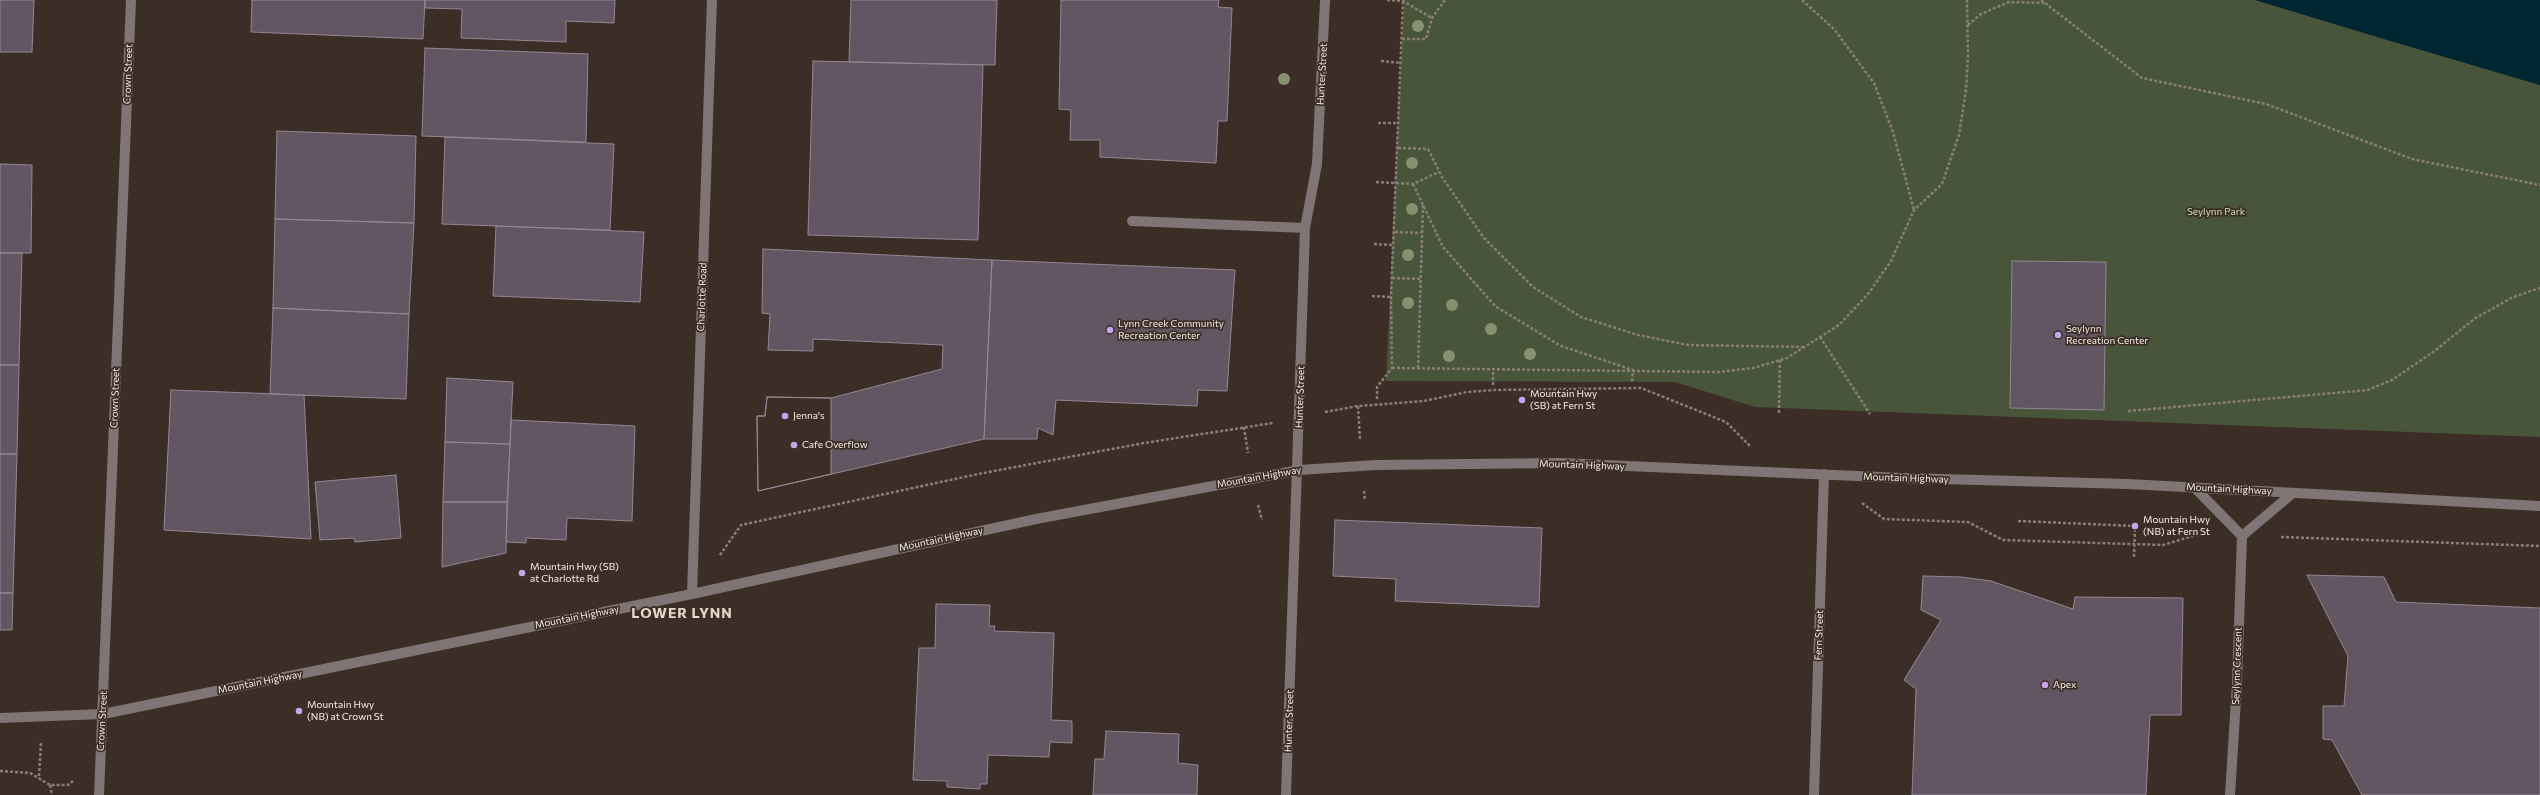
<!DOCTYPE html>
<html>
<head>
<meta charset="utf-8">
<style>
  body { margin:0 }
  canvas { display:block; background:#3c2e26 }
</style>
</head>
<body>
<canvas width="2540" height="795"></canvas>
<script>
const c = document.querySelector('canvas').getContext('2d');
c.lineJoin = 'round';
function paint(path, color) { c.fillStyle = color; c.fill(path, 'evenodd'); }
const shape = rows => new Path2D(rows.map(r => 'M' + r).join(''));
function trace(path, color, width, dash) { c.strokeStyle = color; c.lineWidth = width; c.lineCap = dash ? 'butt' : 'round'; c.setLineDash(dash || []); c.stroke(path); }
function write(font, color, halo, rows, align = 'center') {
  c.font = font + ' Commissioner,sans-serif'; c.lineWidth = 3.5; c.setLineDash([]); c.textBaseline = 'middle'; c.strokeStyle = halo; c.fillStyle = color; for (const [text, x, y, turn = 0] of rows) {
    c.save(); c.translate(x, y); c.rotate((+turn || 0) * Math.PI / 180); c.textAlign = isNaN(turn) ? turn : align; if (halo) c.strokeText(text, 0, 0); c.fillText(text, 0, 0); c.restore();
  }
}
paint(shape([
  [1404,0,2255,0,2540,85,2540,437,1755,407,1675,382,1386,381]
]), '#48553a');
paint(shape([
  [2255,0,2540,0,2540,85,2387,40]
]), '#002631');
const building = shape([
  [0,0,34,0,32,52,0,52,0,0],
  [252,0,425,0,423,39,251,32,252,0],
  [425,0,615,0,614,23,566,21,566,42,461,38,462,9,425,8,425,0],
  [851,0,997,0,995,65,849,62,851,0],
  [1061,0,1219,0,1218,7,1232,8,1227,121,1218,121,1216,163,1100,157,1100,140,1070,140,1071,110,1059,109,1061,0],
  [425,48,588,54,586,142,422,136,425,48],
  [813,61,983,65,978,240,808,235,813,61],
  [277,131,416,136,414,223,275,219,277,131],
  [445,137,614,144,610,230,442,224,445,137],
  [0,164,32,165,31,253,0,253,0,164],
  [275,219,414,223,409,314,273,308,275,219],
  [496,226,644,232,640,302,493,296,496,226],
  [763,249,992,260,984,439,758,491,757,416,765,416,767,397,831,398,942,369,943,345,813,339,813,351,768,350,770,314,762,313,763,249],
  [0,253,22,253,19,365,0,365,0,253],
  [992,260,1235,270,1227,391,1198,390,1197,406,1056,400,1053,435,1038,428,1037,439,984,439,992,260],
  [2012,261,2106,262,2104,410,2010,408,2012,261],
  [273,308,409,314,406,399,270,394,273,308],
  [0,365,19,365,17,454,0,454,0,365],
  [447,378,513,382,510,444,445,442,447,378],
  [171,390,304,395,311,539,164,530,171,390],
  [767,397,831,398,831,474,758,491,757,416,765,416,767,397],
  [511,420,635,426,632,521,567,518,566,540,526,538,526,543,506,542,511,420],
  [445,442,510,444,507,502,443,502,445,442],
  [0,454,17,454,13,593,0,593,0,454],
  [396,475,401,538,355,542,354,538,320,540,315,482,396,475],
  [443,502,507,502,506,553,442,567,443,502],
  [1335,520,1542,528,1539,607,1395,601,1396,579,1333,576,1335,520],
  [2307,575,2384,577,2396,602,2540,608,2540,795,2362,795,2332,740,2323,739,2323,706,2344,706,2348,656,2307,575],
  [1923,576,1961,577,1991,581,2073,609,2075,597,2183,598,2181,715,2150,715,2146,795,1912,795,1916,689,1904,680,1941,620,1921,610,1923,576],
  [0,593,13,593,12,630,0,630,0,593],
  [936,604,990,605,989,626,995,626,994,631,1054,633,1051,720,1072,721,1072,743,1050,742,1049,757,988,755,987,784,980,784,980,789,947,787,947,781,913,780,919,648,935,648,936,604],
  [1106,731,1179,734,1178,763,1198,765,1197,795,1093,795,1095,759,1104,759,1106,731]
]);
paint(building, '#625663');
trace(building, '#948794', 1);
trace(shape([
  [1387,0,1403,1,1432,18],
  [1802,0,1834,29,1874,83,1893,132,1914,210],
  [2041,0,2142,78,2266,104,2412,159,2540,185],
  [1968,25,1981,14,2009,2,2044,3],
  [1402,39,1426,39,1432,18,1445,0],
  [1381,61,1401,63],
  [1378,123,1398,123],
  [1398,148,1428,149,1442,177,1484,238,1533,287,1581,317,1638,335,1688,345,1804,347],
  [1376,182,1413,184,1439,172],
  [1413,184,1443,247,1495,306,1561,346,1633,370,1632,382],
  [1395,232,1421,233],
  [1374,244,1394,245],
  [1392,278,1421,279],
  [1372,296,1391,297],
  [1820,337,1870,414],
  [1392,368,1718,372,1753,368,1787,358,1820,337,1839,325,1868,294,1891,261,1914,210,1942,184,1959,135,1966,90,1968,55,1967,0],
  [1418,368,1423,205],
  [1493,385,1493,370],
  [1377,399,1377,387,1392,368,1391,297,1403,0],
  [1358,406,1360,440],
  [2128,411,2368,390,2392,380,2436,350,2474,319,2513,297,2540,288],
  [1325,412,1358,406,1424,401,1467,392,1494,390,1641,388,1726,422,1750,446],
  [1779,413,1780,360],
  [1244,427,1248,453],
  [1364,491,1365,501],
  [1862,503,1884,519,1968,522,2003,540,2163,545,2196,535,2204,535],
  [1258,505,1262,520],
  [2018,521,2135,526,2134,557],
  [2281,537,2540,546],
  [720,555,741,525,978,474,1144,443,1273,423],
  [0,771,30,773,50,785,68,785,73,781],
  [39,776,41,742],
  [50,785,52,795]
]), '#897d76', 2.5, [3, 2]);
trace(shape([
  [1132,221,1305,228],
  [2195,488,2242,536,2237,683,2230,795],
  [2242,536,2293,493],
  [692,594,712,0],
  [0,718,103,714,692,594,1036,519,1299,470,1376,465,1559,463,1903,478,2128,484,2540,506],
  [99,795,131,0],
  [1286,795,1305,228,1317,164,1325,0],
  [1814,795,1824,474]
]), '#7e7574', 10);
c.fillStyle = '#88906f';
for (const [x, y] of [
  [1418,26],
  [1284,79],
  [1412,163],
  [1412,209],
  [1408,255],
  [1408,303],
  [1452,305],
  [1491,329],
  [1530,354],
  [1449,356]
]) { c.beginPath(); c.arc(x, y, 6, 0, 2 * Math.PI); c.fill(); }
for (const [x, y, r, color] of [
  [1110,330,4,"#c7a6f0"],
  [2058,335,4,"#c7a6f0"],
  [1522,400,4,"#c7a6f0"],
  [785,416,4,"#c7a6f0"],
  [794,445,4,"#c7a6f0"],
  [2135,526,4,"#c7a6f0"],
  [522,573,4,"#c7a6f0"],
  [2045,685,4,"#c7a6f0"],
  [299,711,4,"#c7a6f0"]
]) { const dot = new Path2D(); dot.arc(x, y, r, 0, 2 * Math.PI); c.fillStyle = color; c.fill(dot); trace(dot, '#3c2e26', 1.5); }
write('10px', '#f6ede7', '#3c2e26', [
  ["Crown Street",128,74,-88],
  ["Hunter Street",1322,74,-87],
  ["Charlotte Road",702,297,-88],
  ["Hunter Street",1300,397,-88],
  ["Crown Street",115,398,-88],
  ["Mountain Highway",1582,465,2],
  ["Mountain Highway",1259,477,-10],
  ["Mountain Highway",1906,478,2],
  ["Mountain Highway",2229,489,3],
  ["Mountain Highway",941,539,-12],
  ["Mountain Highway",577,617,-11],
  ["Fern Street",1819,635,-88],
  ["Seylynn Crescent",2237,666,-88],
  ["Mountain Highway",260,682,-11],
  ["Crown Street",102,721,-87],
  ["Hunter Street",1289,721,-88]
]);
write('10px', '#c7e1ab', '#3c2e26', [
  ["Seylynn Park",2216,212]
]);
write('10px', '#f6ede7', '#3c2e26', [
  ["Lynn Creek Community",1118,324],
  ["Recreation Center",1118,336],
  ["Seylynn",2066,329],
  ["Recreation Center",2066,341],
  ["Mountain Hwy",1530,394],
  ["(SB) at Fern St",1530,406],
  ["Jenna's",793,416],
  ["Cafe Overflow",802,445],
  ["Mountain Hwy",2143,520],
  ["(NB) at Fern St",2143,532],
  ["Mountain Hwy (SB)",530,567],
  ["at Charlotte Rd",530,579],
  ["Apex",2053,685],
  ["Mountain Hwy",307,705],
  ["(NB) at Crown St",307,717]
], 'left');
c.letterSpacing = '1px';
write('bold 14px', '#e7d5ca', '#3c2e26', [
  ["LOWER LYNN",682,613]
]);
c.letterSpacing = '0px';
</script>
</body>
</html>
